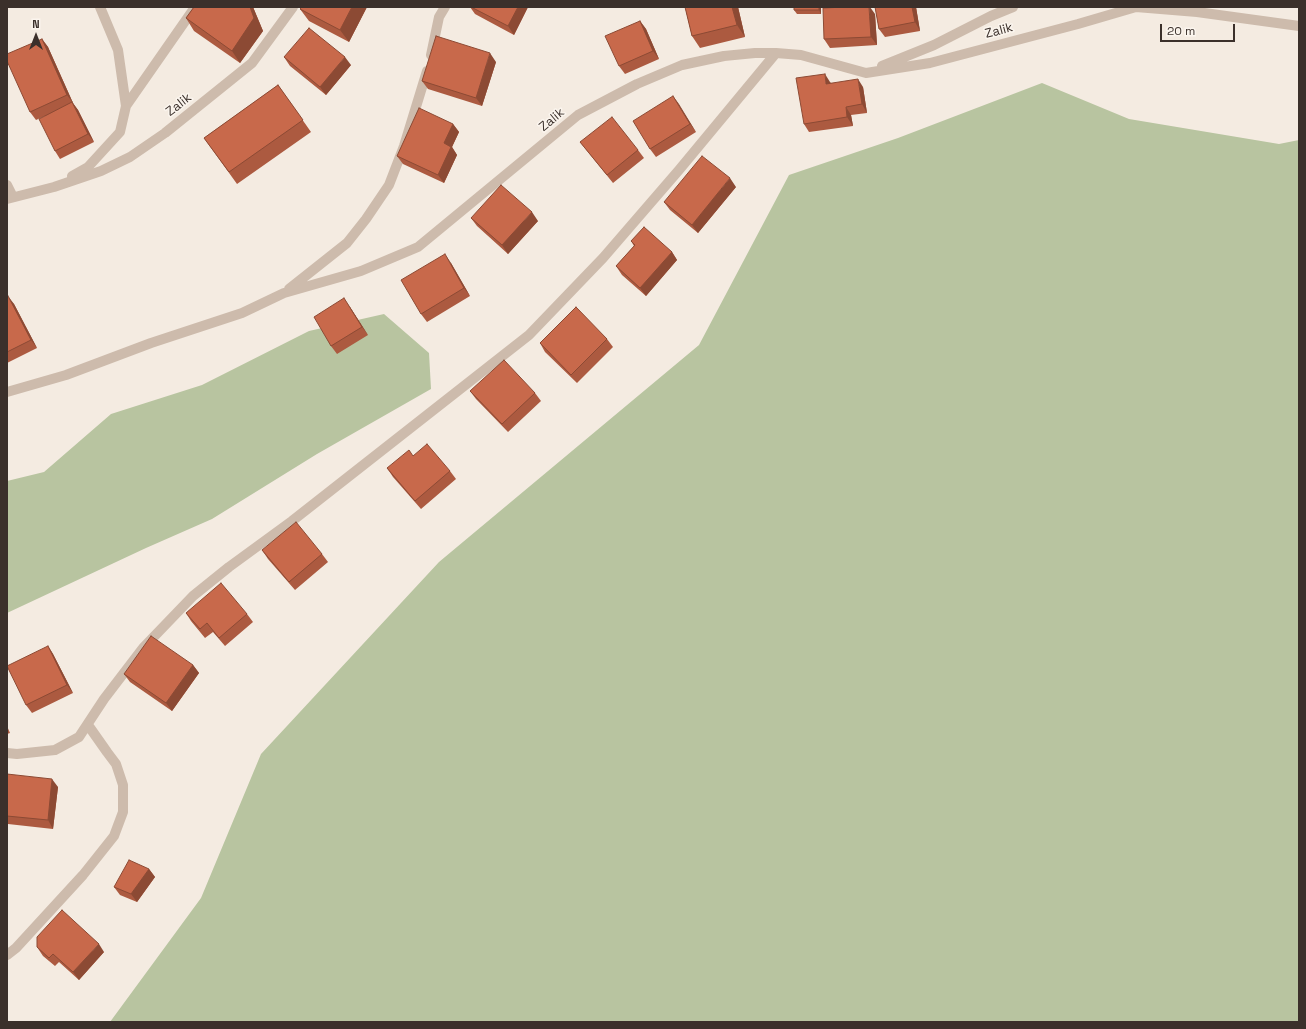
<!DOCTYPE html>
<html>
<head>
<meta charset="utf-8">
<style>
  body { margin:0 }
  #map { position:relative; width:1306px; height:1029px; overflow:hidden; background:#f4ebe1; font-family:"Space Grotesk",sans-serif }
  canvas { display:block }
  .frame { position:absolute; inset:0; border:8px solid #3b302b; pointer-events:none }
  .north { position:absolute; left:16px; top:16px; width:40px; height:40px; -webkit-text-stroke:3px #fbf5ee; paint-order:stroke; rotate:0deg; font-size:11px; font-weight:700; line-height:16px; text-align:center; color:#3b302b }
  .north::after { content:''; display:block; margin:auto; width:14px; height:18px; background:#3b302b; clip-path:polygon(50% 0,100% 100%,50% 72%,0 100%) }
  .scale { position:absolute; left:1160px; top:24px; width:75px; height:18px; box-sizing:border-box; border:2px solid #3b302b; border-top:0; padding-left:5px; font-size:12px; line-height:14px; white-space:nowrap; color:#3b302b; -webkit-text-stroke:3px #fbf5ee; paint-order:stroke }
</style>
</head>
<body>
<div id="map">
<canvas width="1306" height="1029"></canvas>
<div class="frame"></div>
<div class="north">N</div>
<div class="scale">20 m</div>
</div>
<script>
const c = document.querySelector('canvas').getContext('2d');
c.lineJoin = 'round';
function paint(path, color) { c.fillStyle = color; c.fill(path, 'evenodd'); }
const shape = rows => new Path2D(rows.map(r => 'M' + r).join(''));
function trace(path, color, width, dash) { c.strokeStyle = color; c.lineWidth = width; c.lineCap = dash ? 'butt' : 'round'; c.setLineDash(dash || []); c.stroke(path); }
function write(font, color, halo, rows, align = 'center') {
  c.font = font + ' "Space Grotesk",sans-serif'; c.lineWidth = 3; c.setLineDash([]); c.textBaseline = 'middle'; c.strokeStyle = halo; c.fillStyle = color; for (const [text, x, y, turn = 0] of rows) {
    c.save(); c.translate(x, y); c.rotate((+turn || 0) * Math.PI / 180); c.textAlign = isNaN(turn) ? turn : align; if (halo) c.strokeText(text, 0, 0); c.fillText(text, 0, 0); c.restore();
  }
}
paint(shape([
  [1042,83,1129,119,1279,144,1299,140,1299,1022,110,1022,201,898,261,754,439,562,699,345,789,175,898,138],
  [384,314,429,353,431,389,317,454,212,519,146,548,7,613,7,481,44,472,111,414,202,385,309,331]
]), '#b8c4a0');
trace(shape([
  [100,7,118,50,126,106],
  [1136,7,1197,12,1299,26],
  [431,55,439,17,445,7],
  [882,66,934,45,991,16,1013,7],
  [72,176,88,167,120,132,126,106,195,7],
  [7,185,13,197],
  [7,199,54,187,101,171,130,157,165,133,252,63,293,7],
  [289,289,347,243,366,219,389,185,404,146,427,71],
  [7,392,66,375,151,343,242,313,284,293,361,271,418,247,578,115,637,84,682,65,724,56,755,53,776,53,801,55,866,73,930,63,1078,24,1136,7],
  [7,753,17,754,55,750,79,737,104,699,143,648,193,596,229,567,292,521,529,335,603,258,679,170,776,53],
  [7,955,16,948,83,875,114,836,123,812,123,785,116,764,107,752,88,725]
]), '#cdbbac', 10);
paint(shape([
  [194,7,253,7,263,31,240,63,194,31,186,18],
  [302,7,367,7,349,42,309,21,300,9],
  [470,7,528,7,514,35,475,14],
  [685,7,738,7,745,37,700,48,692,36],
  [821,7,821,14,797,14,794,10],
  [875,7,916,7,920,31,885,37,879,29],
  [875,14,877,45,830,48,824,39],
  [640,21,646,29,659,59,625,74,619,66],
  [42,39,48,47,73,103,78,110,94,142,60,159,55,151,45,116,36,120,30,112],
  [284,57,351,65,326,95,290,66],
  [496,62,482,106,428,89,422,81],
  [830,82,831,83,863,87,867,113,851,115,853,126,809,132,804,124],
  [278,85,311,132,237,184,204,138],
  [673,96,696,132,656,157,650,149],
  [453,124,459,132,452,147,457,155,444,183,403,164,397,156],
  [580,142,638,150,644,158,613,183],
  [736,187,698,233,670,210,664,202],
  [471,218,538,221,508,254,477,226],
  [631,241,672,252,677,260,646,296,622,275,616,266,634,246],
  [451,263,470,296,427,322,421,314],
  [7,297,14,304,37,348,7,363],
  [350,307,368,335,337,354,331,346],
  [607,339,613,347,577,383,545,352,540,343],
  [470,391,535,393,541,401,508,432,476,399],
  [413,456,450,471,456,479,421,509,393,477,387,468],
  [262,550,322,554,328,562,295,590,268,559],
  [186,613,247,614,253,622,225,646,213,632,205,638,191,621],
  [48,646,53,654,73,693,32,713,26,705],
  [193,665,199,673,172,711,130,682,124,674],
  [7,726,10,733,7,734],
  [7,774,58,787,53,829,8,824,7,822],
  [149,869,155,877,137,902,120,895,114,887],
  [37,947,104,952,79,980,59,962,55,966,43,956]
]), '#ac5a40');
paint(shape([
  [250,7,253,7,263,31,240,63,232,51],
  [352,7,367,7,349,42,340,30],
  [518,7,528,7,514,35,508,26],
  [732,7,738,7,745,37,737,25],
  [819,7,821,7,821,14,819,10],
  [869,7,870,7,875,14,877,45,871,37],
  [912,7,916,7,920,31,915,22],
  [640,21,646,29,659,59,653,51],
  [42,39,48,47,73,103,67,95],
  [490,53,496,62,482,106,476,98],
  [345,57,351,65,326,95,320,87],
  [825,74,830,82,832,92,826,84],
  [858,79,863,87,867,113,862,104],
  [673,96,679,104,696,132,690,124],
  [72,102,78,110,94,142,88,134],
  [846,107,851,115,853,126,847,117],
  [453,124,459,132,452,147,457,155,444,183,438,175,444,143],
  [730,178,736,187,698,233,692,225],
  [532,212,538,221,508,254,502,245],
  [672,252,677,260,646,296,640,288],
  [445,254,451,263,470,296,464,288],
  [8,296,14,304,37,348,31,340],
  [344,298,350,307,368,335,362,327],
  [48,646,53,654,73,693,67,685],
  [193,665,199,673,172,711,166,703],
  [52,779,58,787,53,829,48,820],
  [149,869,155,877,137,902,131,894],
  [99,944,104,952,79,980,73,972]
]), '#8c4a34');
const building = shape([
  [194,7,250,7,254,18,232,51,186,18,194,7],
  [302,7,352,7,340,30,300,9,302,7],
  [471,7,518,7,508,26,471,7],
  [685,7,732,7,737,25,692,36,685,7],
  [794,7,819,7,819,10,794,10,794,7],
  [846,7,869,7,871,37,824,39,823,8,846,7],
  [875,7,912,7,915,22,879,29,875,7],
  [640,21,653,51,619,66,605,36,640,21],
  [309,28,345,57,320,87,284,57,309,28],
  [436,36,490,53,476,98,422,81,436,36],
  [42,39,67,95,30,112,7,61,7,54,42,39],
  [825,74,826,84,858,79,862,104,846,107,847,117,804,124,796,78,825,74],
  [278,85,303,120,229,172,204,138,278,85],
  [673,96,690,124,650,149,633,121,673,96],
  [72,102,88,134,55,151,39,119,72,102],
  [419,108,453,124,444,143,451,147,438,175,397,156,419,108],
  [612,117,638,150,607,175,580,142,612,117],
  [702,156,730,178,692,225,664,202,702,156],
  [501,185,532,212,502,245,471,218,501,185],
  [644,227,672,252,640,288,616,266,635,245,631,241,644,227],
  [445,254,464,288,421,314,401,280,445,254],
  [8,296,31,340,7,352,7,297,8,296],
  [344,298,362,327,331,346,314,317,344,298],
  [576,307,607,339,571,375,540,343,576,307],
  [504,360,535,393,502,424,470,391,504,360],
  [427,444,450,471,415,501,387,468,409,450,413,456,427,444],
  [296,522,322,554,289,582,262,550,296,522],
  [221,583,247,614,219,638,207,623,200,629,186,613,221,583],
  [151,636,193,665,166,703,124,674,151,636],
  [48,646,67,685,26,705,7,666,48,646],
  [7,774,52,779,48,820,7,816,7,774],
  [129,860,149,869,131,894,114,887,129,860],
  [62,910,99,944,73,972,53,954,49,958,37,947,37,937,62,910]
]);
paint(building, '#c8694b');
trace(building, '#8c4a34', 1);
write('13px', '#3b302b', '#fbf5ee', [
  ["Zalik",999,31,-15],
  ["Zalik",179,105,-38],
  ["Zalik",552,120,-40]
]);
</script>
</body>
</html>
